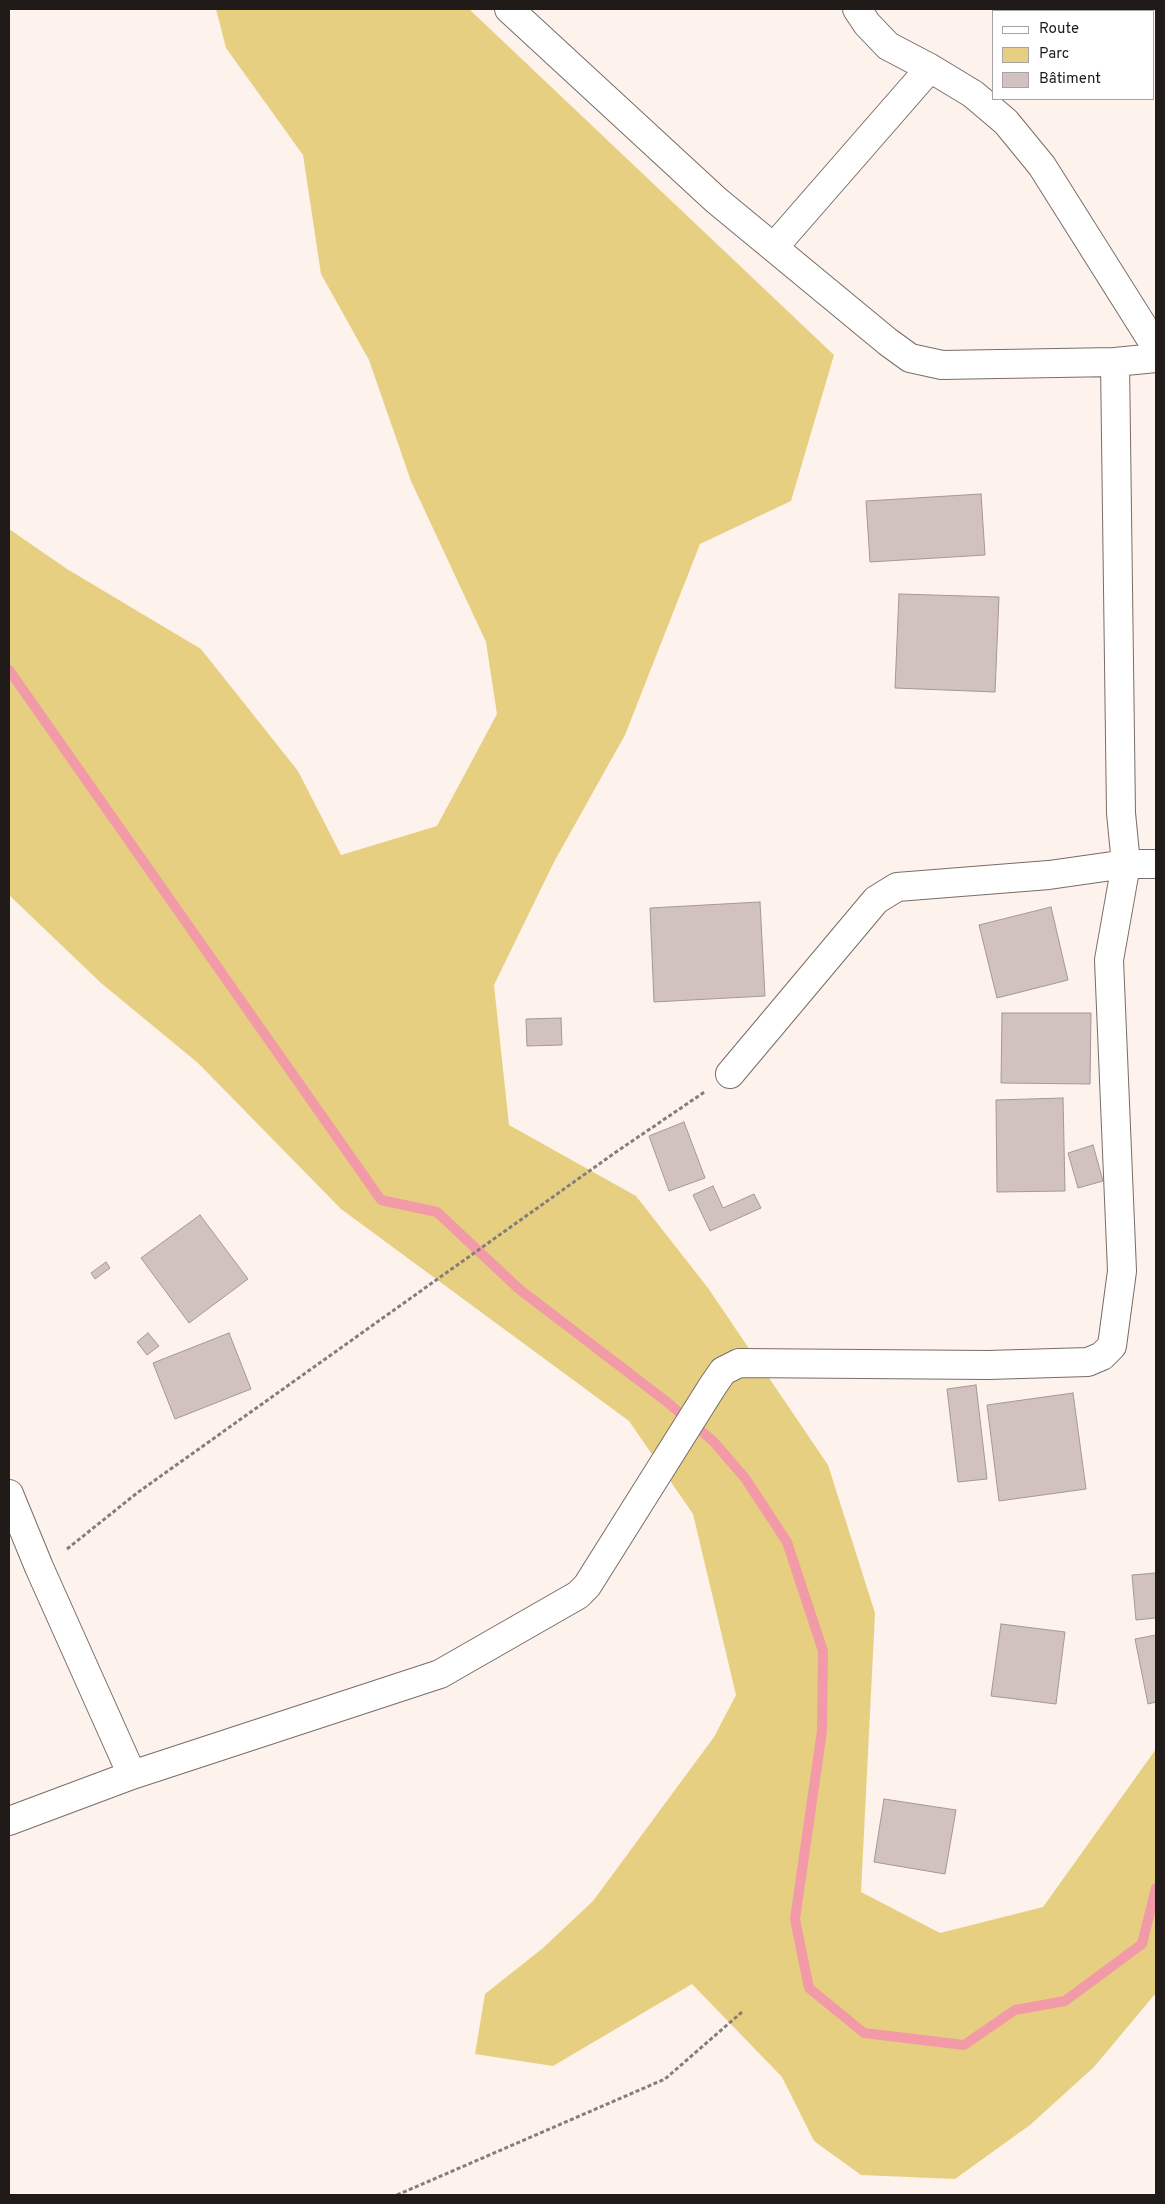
<!DOCTYPE html>
<html>
<head>
<meta charset="utf-8">
<style>
  body { margin:0 }
  #map { position:relative; width:1165px; height:2204px; overflow:hidden; background:#fdf2ec; font-family:Overpass,sans-serif }
  canvas { display:block }
  .frame { position:absolute; inset:0; border:10px solid #201b18; pointer-events:none }
  .legend { position:absolute; left:992px; top:10px; width:162px; height:90px; box-sizing:border-box; background:#fff; border:1px solid #a6a4a3; margin:0; padding:6px 9px; list-style:none; font-size:15px; color:#201b18 }
  .legend li { display:flex; align-items:center; gap:10px; height:25px }
  .legend b { width:25px; border:1px solid #a6a4a3 }
</style>
</head>
<body>
<div id="map">
<canvas width="1165" height="2204"></canvas>
<div class="frame"></div>
<ul class="legend">
<li><b style="height:6px;background:#fff"></b>Route</li>
<li><b style="height:14px;background:#e7cf82"></b>Parc</li>
<li><b style="height:14px;background:#d1c2bf"></b>Bâtiment</li>
</ul>
</div>
<script>
const c = document.querySelector('canvas').getContext('2d');
c.lineJoin = 'round';
function paint(path, color) { c.fillStyle = color; c.fill(path, 'evenodd'); }
const shape = rows => new Path2D(rows.map(r => 'M' + r).join(''));
function trace(path, color, width, dash) { c.strokeStyle = color; c.lineWidth = width; c.lineCap = dash ? 'butt' : 'round'; c.setLineDash(dash || []); c.stroke(path); }
paint(shape([
  [216,9,469,9,834,355,791,501,700,544,625,735,554,862,494,985,509,1125,636,1196,708,1288,828,1465,875,1613,861,1892,940,1933,1043,1907,1156,1749,1156,1993,1094,2067,1030,2125,955,2179,861,2175,814,2141,782,2077,692,1984,553,2066,475,2054,485,1994,543,1948,593,1901,714,1737,736,1695,693,1514,629,1421,341,1209,198,1063,101,983,9,895,9,529,67,569,201,649,298,771,341,855,437,826,497,714,486,642,411,481,369,360,321,274,303,155,226,48]
]), '#e7cf82');
trace(shape([
  [9,670,381,1200,437,1212,519,1289,667,1402,713,1441,745,1478,787,1542,823,1651,822,1731,795,1919,809,1988,864,2033,964,2045,1015,2010,1065,2001,1142,1944,1156,1888]
]), '#f29aa7', 10);
const building = shape([
  [981,494,985,555,870,562,866,501,981,494],
  [899,594,999,597,995,692,895,688,899,594],
  [760,902,765,996,654,1002,650,908,760,902],
  [1051,907,1068,980,997,998,979,925,1051,907],
  [1002,1013,1091,1013,1090,1084,1001,1083,1002,1013],
  [561,1018,562,1045,527,1046,526,1019,561,1018],
  [1063,1098,1065,1191,997,1192,996,1100,1063,1098],
  [684,1122,705,1178,669,1191,649,1136,684,1122],
  [1093,1145,1103,1181,1078,1188,1068,1153,1093,1145],
  [713,1186,723,1208,754,1194,761,1208,710,1231,693,1195,713,1186],
  [200,1215,248,1279,189,1323,141,1258,200,1215],
  [106,1262,110,1268,95,1279,91,1273,106,1262],
  [148,1333,159,1346,147,1355,137,1342,148,1333],
  [229,1333,251,1389,175,1419,153,1363,229,1333],
  [976,1385,987,1479,958,1482,947,1389,976,1385],
  [1073,1393,1086,1489,999,1501,987,1405,1073,1393],
  [1156,1573,1156,1618,1136,1620,1132,1575,1156,1573],
  [1001,1624,1065,1632,1056,1704,991,1696,1001,1624],
  [1156,1635,1156,1702,1148,1704,1135,1639,1156,1635],
  [884,1799,956,1810,945,1874,874,1862,884,1799]
]);
paint(building, '#d1c2bf');
trace(building, '#a69794', 1);
const street = shape([
  [509,9,716,200,888,342,910,358,942,365,1115,362],
  [857,9,867,24,888,46,930,68,973,94,1006,122,1042,166,1156,347],
  [774,247,930,68],
  [730,1074,876,900,897,887,1049,875,1126,864,1121,813,1115,362,1156,358],
  [9,1494,39,1567,132,1775],
  [9,1821,132,1775,440,1674,578,1595,587,1586,712,1387,723,1371,739,1363,988,1365,1088,1362,1102,1356,1112,1346,1122,1271,1109,960,1126,864,1156,864]
]);
trace(street, '#796d67', 30);
trace(shape([
  [67,1549,137,1493,616,1152,706,1091],
  [397,2195,665,2079,742,2012]
]), '#857d79', 3, [4, 2.5]);
trace(street, '#fff', 28);
</script>
</body>
</html>
